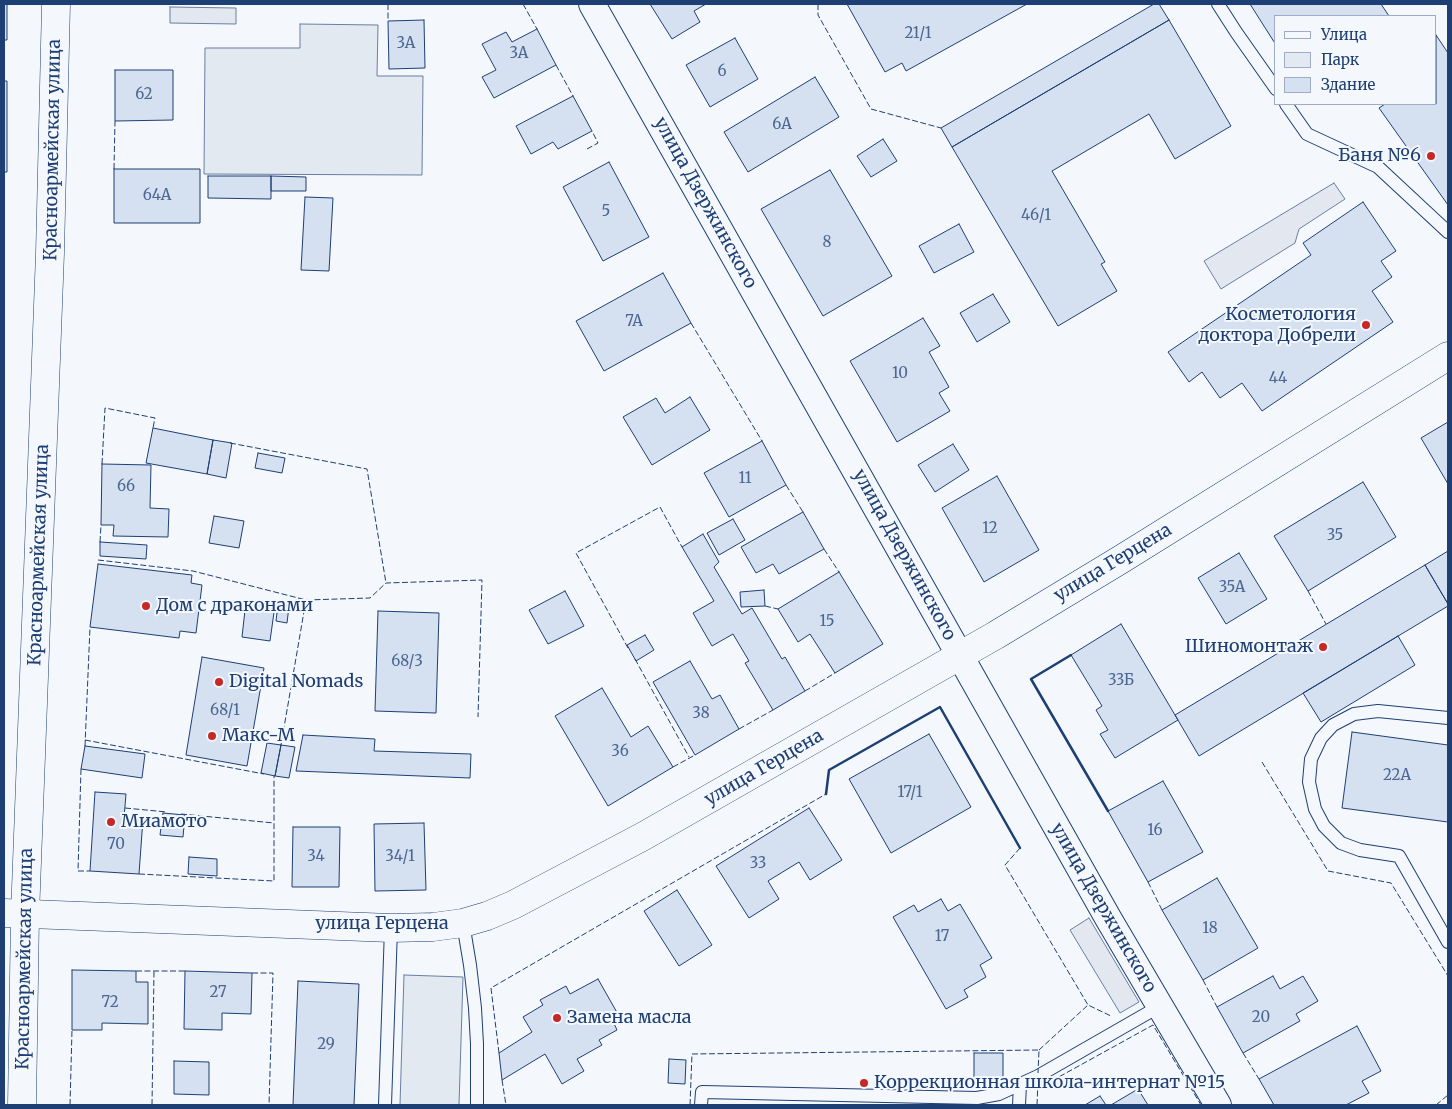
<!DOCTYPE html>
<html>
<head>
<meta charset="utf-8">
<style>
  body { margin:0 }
  #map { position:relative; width:1452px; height:1109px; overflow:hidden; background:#f4f7fb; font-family:Merriweather,serif }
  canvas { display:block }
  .frame { position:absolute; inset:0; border:5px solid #1d3f73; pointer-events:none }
  .legend { position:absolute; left:1274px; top:15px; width:162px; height:90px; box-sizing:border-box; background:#f4f7fb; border:1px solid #9eadc5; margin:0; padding:6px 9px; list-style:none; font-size:15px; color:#1d3f73 }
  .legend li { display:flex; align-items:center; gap:10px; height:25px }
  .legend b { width:25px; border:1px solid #9eadc5 }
</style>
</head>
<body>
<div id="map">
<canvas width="1452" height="1109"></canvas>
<div class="frame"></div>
<ul class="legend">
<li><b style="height:6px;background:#f4f7fb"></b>Улица</li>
<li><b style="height:14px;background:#e3e9f0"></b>Парк</li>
<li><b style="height:14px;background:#d5e0f0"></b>Здание</li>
</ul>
</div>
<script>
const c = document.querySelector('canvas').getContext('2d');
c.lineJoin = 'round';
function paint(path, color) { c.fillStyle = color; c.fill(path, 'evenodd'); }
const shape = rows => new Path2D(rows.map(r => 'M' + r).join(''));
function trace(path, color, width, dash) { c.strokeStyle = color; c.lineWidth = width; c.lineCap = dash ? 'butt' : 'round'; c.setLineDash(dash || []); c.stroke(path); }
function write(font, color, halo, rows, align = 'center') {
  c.font = font + ' Merriweather,serif'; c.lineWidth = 4; c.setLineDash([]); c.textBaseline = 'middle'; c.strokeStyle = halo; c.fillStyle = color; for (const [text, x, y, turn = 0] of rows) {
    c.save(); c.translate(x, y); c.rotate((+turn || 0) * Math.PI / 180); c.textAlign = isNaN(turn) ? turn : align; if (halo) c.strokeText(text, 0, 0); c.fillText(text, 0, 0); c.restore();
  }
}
const green = shape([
  [300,24,378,25,377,76,423,76,422,175,204,174,205,48,300,48,300,24],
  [404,975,463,977,459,1105,400,1105,404,975]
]);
paint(green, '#e3e9f0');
trace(green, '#687fa3', 1);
const parking = shape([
  [170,7,236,8,236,24,170,23,170,7],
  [1334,183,1345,199,1299,229,1295,243,1221,289,1204,261,1334,183],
  [1089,918,1139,1002,1120,1013,1070,930,1089,918]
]);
paint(parking, '#e3e8f0');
trace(parking, '#687fa3', 1);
const building = shape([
  [4,4,7,4,7,40,4,40,4,4],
  [650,4,706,4,694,11,700,22,672,39,650,4],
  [847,4,1027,4,906,71,902,63,885,72,847,4],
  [1154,4,1159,4,1169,20,952,147,941,128,1154,4],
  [1250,4,1381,4,1389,16,1276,16,1276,45,1250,4],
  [424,20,425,68,389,69,388,21,424,20],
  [1169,20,1231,126,1175,159,1149,114,1052,171,1105,262,1101,264,1117,291,1058,326,952,147,1169,20],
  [537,29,556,65,494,98,482,77,496,70,482,44,506,32,512,42,537,29],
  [1436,35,1448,53,1448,205,1379,108,1385,104,1436,104,1436,35],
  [735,38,758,79,710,107,686,65,735,38],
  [115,70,173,70,173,120,115,121,115,70],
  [815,77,839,117,748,172,724,132,815,77],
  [4,81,7,81,7,172,4,172,4,81],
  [573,96,592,131,558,149,553,142,531,154,516,126,573,96],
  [883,139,897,161,871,177,857,156,883,139],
  [609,162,649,237,603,261,563,187,609,162],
  [114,169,200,169,200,223,114,223,114,169],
  [830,170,892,276,823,316,761,209,830,170],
  [208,176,271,176,271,199,208,198,208,176],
  [271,176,306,177,306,191,271,191,271,176],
  [305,197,333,198,329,271,301,270,305,197],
  [1363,202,1396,251,1381,261,1392,277,1372,291,1393,322,1262,411,1242,383,1220,398,1202,372,1189,382,1168,352,1311,255,1303,243,1363,202],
  [959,224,974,252,934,273,919,246,959,224],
  [663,273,691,323,604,371,576,321,663,273],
  [993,294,1010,322,977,342,960,313,993,294],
  [923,318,940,346,929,352,949,387,939,393,950,411,897,442,850,361,923,318],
  [690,397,710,430,652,465,623,417,656,398,665,413,690,397],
  [1448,422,1448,484,1421,438,1448,422],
  [153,428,213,440,207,474,146,463,153,428],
  [213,440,232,443,226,478,207,474,213,440],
  [762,441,786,485,729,517,704,473,762,441],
  [953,444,969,470,935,492,918,465,953,444],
  [258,453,285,458,282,473,255,468,258,453],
  [102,464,151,465,150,508,169,509,168,537,113,536,114,525,101,525,102,464],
  [997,476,1039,550,984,582,942,508,997,476],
  [1363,482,1396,537,1308,591,1274,536,1363,482],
  [803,512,824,549,779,574,773,564,756,573,741,547,803,512],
  [214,516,244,521,239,548,209,543,214,516],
  [733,519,745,540,719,555,707,533,733,519],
  [703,534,719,562,714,567,742,614,752,608,782,659,785,657,805,691,773,710,745,663,749,661,733,634,712,646,693,613,714,601,682,547,703,534],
  [100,542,147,545,146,559,100,556,100,542],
  [1448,551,1448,604,1425,565,1448,551],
  [1239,553,1267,599,1226,624,1198,578,1239,553],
  [98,564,192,575,191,583,202,585,196,633,180,631,179,638,90,627,98,564],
  [1425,565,1448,604,1448,606,1199,756,1175,715,1425,565],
  [839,572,883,644,835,673,810,634,798,642,778,609,839,572],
  [764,590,765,606,741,607,740,592,764,590],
  [565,591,584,626,548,644,529,610,565,591],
  [246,601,275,605,270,641,242,637,246,601],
  [278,604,289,606,287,623,276,621,278,604],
  [378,611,439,613,436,713,375,711,378,611],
  [1121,624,1178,720,1115,758,1100,734,1108,730,1096,710,1102,706,1071,655,1121,624],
  [645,635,654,650,636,661,627,645,645,635],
  [1398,636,1415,665,1321,722,1303,693,1398,636],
  [202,657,264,668,247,766,186,755,202,657],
  [690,661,712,699,720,695,739,729,695,755,653,682,690,661],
  [602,688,631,737,648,726,673,767,608,806,555,716,602,688],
  [1352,732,1448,745,1448,822,1342,808,1352,732],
  [929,734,971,807,891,853,849,779,929,734],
  [303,735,375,739,374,751,471,754,470,778,296,771,303,735],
  [267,743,281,745,275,776,261,773,267,743],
  [281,745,295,747,289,778,275,776,281,745],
  [85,746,145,754,142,778,81,769,85,746],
  [1163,781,1203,852,1148,882,1108,811,1163,781],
  [95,792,126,794,124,818,143,819,139,874,90,871,95,792],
  [809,808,842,860,810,880,799,862,768,881,779,899,749,918,716,866,809,808],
  [163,813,185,815,183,837,160,835,163,813],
  [424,823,426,890,375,891,374,824,424,823],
  [293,827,340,827,339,887,292,887,293,827],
  [189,857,217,859,217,876,188,874,189,857],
  [1217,878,1258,948,1203,980,1162,910,1217,878],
  [677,890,712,945,679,966,644,911,677,890],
  [941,899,948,911,960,904,992,958,980,965,986,977,964,990,968,997,946,1009,893,917,914,905,918,912,941,899],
  [72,970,136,971,136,982,148,982,148,1024,102,1023,102,1030,72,1030,72,970],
  [185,971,252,973,251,1014,222,1013,222,1030,184,1029,185,971],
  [1273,976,1280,989,1303,976,1318,1001,1296,1014,1300,1021,1243,1053,1217,1007,1273,976],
  [598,979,619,1016,612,1019,617,1030,599,1040,602,1045,577,1059,584,1071,562,1084,545,1054,502,1080,499,1053,532,1032,523,1017,543,1005,540,1000,566,986,570,994,598,979],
  [298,981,359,984,354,1105,293,1105,298,981],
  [1357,1026,1381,1071,1362,1081,1369,1093,1346,1105,1274,1105,1259,1079,1357,1026],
  [974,1053,1003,1053,1003,1079,974,1079,974,1053],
  [669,1059,686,1060,685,1084,668,1083,669,1059],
  [174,1061,209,1062,209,1095,174,1094,174,1061],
  [1138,1089,1148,1105,1111,1105,1138,1089],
  [1100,1096,1106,1105,1085,1105,1100,1096]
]);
paint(building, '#d5e0f0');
trace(building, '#1d3f73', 1);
const service = shape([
  [1218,4,1236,32,1276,89],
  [1286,104,1307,134,1378,167,1448,232],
  [1448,718,1378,711,1354,714,1333,725,1321,738,1311,759,1309,782,1315,809,1324,826,1341,843,1360,850,1399,856,1448,942],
  [463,923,470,965,475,1008,477,1044,477,1105],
  [385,1105,391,928],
  [701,1105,702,1092,977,1098,999,1094,1038,1076,1160,1006],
  [1019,1105,1020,1085]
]);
const minor = shape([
  [592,4,1108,918,1218,1105]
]);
const tertiary = shape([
  [4,913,391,928,433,927,463,923,487,916,513,905,642,837,996,635,1120,560,1448,356]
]);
const secondary = shape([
  [22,1105,25,915,50,253,56,4]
]);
trace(service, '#1d3f73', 14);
trace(minor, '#1d3f73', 28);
trace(tertiary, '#1d3f73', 29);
trace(secondary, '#1d3f73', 29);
trace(service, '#f4f7fb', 12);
trace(minor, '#f4f7fb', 26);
trace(tertiary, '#f4f7fb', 28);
trace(secondary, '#f4f7fb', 28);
trace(shape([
  [388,4,388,21],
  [523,4,537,29],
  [818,4,818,15,871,109,941,128],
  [556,65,573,96],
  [587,149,598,143,592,131],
  [114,169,115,121],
  [691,323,762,441],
  [230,443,367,469,386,583],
  [102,464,105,408,155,418,153,428],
  [786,485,803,512],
  [100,542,101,525],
  [824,549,839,572],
  [98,560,193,571,306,600,281,745],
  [1308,591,1326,624],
  [306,600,370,598,386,583,482,580,478,717],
  [765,606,778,609],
  [628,648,576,553,660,507,682,547],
  [635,659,689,757],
  [805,691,835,673],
  [739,729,773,710],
  [85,740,264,774],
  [85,746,90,627],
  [1262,762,1328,871,1391,883,1448,976],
  [673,767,695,755],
  [81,769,78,871,90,871],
  [125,808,167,812],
  [181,814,274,823],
  [1020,848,1005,865,1088,1005],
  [139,874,274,881,274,776],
  [1148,882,1162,910],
  [136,971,185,971],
  [252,973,273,973,269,1105],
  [1203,980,1217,1007],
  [1039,1050,1088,1005,1111,1016],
  [499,1053,491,988,826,794],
  [1243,1053,1259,1079],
  [502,1080,506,1105],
  [1037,1089,1153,1025,1201,1105],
  [70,1105,72,1030],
  [152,1105,154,971],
  [690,1105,692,1054,1039,1050,1038,1073],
  [1037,1105,1038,1080],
  [1436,1105,1448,1095]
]), '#1d3f73', 1, [6, 2.5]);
trace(shape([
  [1071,655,1031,679,1108,811],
  [826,794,829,770,940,707,1020,848]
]), '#1d3f73', 2.5);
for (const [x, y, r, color] of [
  [1431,156,5,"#c62828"],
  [1366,325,5,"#c62828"],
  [146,606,5,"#c62828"],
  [1323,647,5,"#c62828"],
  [219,682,5,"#c62828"],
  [212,736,5,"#c62828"],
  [111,822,5,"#c62828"],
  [557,1018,5,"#c62828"],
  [864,1083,5,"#c62828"]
]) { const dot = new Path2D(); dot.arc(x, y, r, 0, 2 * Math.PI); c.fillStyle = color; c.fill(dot); trace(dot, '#f4f7fb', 2); }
write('15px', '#4b6792', null, [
  ["21/1",918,34],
  ["3А",406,44],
  ["3А",519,54],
  ["6",722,72],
  ["62",144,95],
  ["6А",782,125],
  ["64А",157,196],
  ["5",606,212],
  ["46/1",1036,216],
  ["8",827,243],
  ["7А",634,322],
  ["10",900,374],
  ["44",1278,379],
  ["11",745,479],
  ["66",126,487],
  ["12",990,529],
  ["35",1335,536],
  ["35А",1232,588],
  ["15",827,622],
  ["68/3",407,662],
  ["33Б",1121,681],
  ["68/1",225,711],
  ["38",701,714],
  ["36",620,752],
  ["22А",1397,776],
  ["17/1",910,793],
  ["16",1155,831],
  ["70",116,845],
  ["34",316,857],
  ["34/1",400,857],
  ["33",758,864],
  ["18",1210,929],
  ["17",942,937],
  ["27",218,993],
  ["72",110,1003],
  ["20",1261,1018],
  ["29",326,1045]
]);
write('18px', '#1d3f73', '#f4f7fb', [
  ["Красноармейская улица",53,150,-89],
  ["улица Дзержинского",705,203,61],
  ["Красноармейская улица",39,555,-88],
  ["улица Дзержинского",904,555,61],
  ["улица Герцена",1113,563,-31],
  ["улица Герцена",764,768,-30],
  ["улица Дзержинского",1103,908,60],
  ["улица Герцена",382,924],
  ["Красноармейская улица",25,959,-89]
]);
write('18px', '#1d3f73', '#f4f7fb', [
  ["Баня №6",1421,156,"right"],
  ["Косметология",1356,315,"right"],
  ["доктора Добрели",1356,336,"right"],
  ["Дом с драконами",156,606],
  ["Шиномонтаж",1313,647,"right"],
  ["Digital Nomads",229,682],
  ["Макс-М",222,736],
  ["Миамото",121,822],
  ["Замена масла",567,1018],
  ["Коррекционная школа-интернат №15",874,1083]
], 'left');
</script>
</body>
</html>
